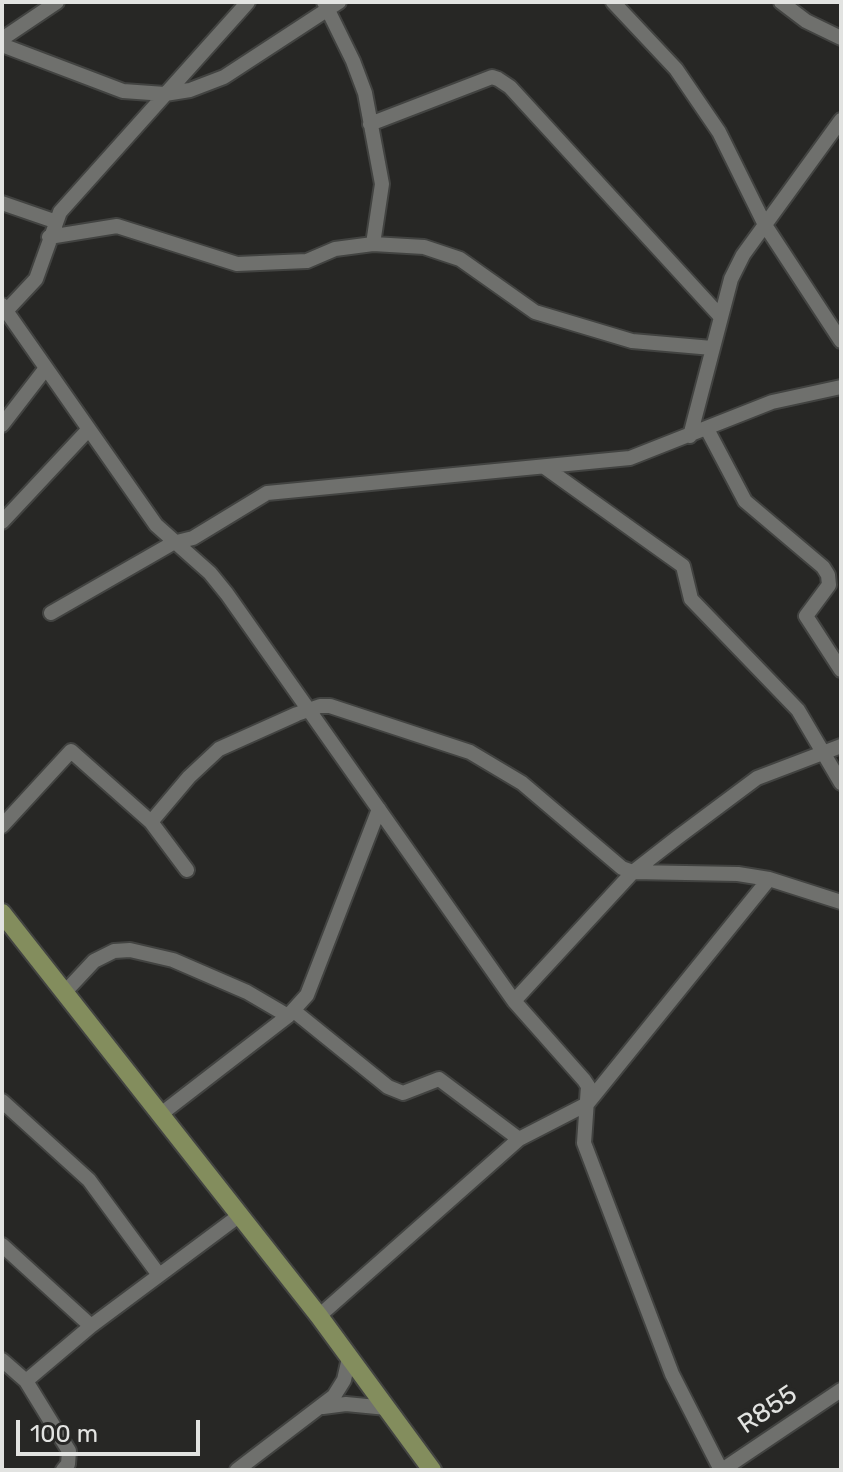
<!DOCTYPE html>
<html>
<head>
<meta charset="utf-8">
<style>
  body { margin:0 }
  #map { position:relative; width:843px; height:1472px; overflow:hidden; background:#272725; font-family:Rubik,sans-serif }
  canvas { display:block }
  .frame { position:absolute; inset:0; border:4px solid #e2e3e1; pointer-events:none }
  .scale { position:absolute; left:16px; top:1420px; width:184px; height:36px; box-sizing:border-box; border:4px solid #e2e3e1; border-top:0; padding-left:10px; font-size:24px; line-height:28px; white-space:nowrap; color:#e2e3e1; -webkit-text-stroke:6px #272725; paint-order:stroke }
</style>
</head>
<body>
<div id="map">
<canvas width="843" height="1472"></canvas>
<div class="frame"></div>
<div class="scale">100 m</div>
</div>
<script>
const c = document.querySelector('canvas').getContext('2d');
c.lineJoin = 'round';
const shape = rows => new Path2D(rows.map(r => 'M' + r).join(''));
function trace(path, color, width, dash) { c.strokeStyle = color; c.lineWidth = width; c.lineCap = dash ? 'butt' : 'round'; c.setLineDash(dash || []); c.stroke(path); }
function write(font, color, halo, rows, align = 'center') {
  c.font = font + ' Rubik,sans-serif'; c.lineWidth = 8; c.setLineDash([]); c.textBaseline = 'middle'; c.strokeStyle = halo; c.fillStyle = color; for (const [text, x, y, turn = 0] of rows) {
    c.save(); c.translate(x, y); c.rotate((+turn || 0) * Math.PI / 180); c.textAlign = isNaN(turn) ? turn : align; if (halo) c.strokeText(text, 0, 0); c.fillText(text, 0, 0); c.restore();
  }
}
const minor = shape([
  [324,2,353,61,365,93,382,184,373,244],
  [613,2,676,69,719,132,765,225,841,341],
  [781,2,806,21,841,38],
  [2,39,57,2],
  [2,45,123,91,165,94,190,90,224,77,339,2],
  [370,124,492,77,498,79,510,87,720,316],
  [2,203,54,221],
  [49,237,117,226,237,264,307,261,335,249,373,244,424,247,460,259,535,312,632,341,712,348],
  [2,305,156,525,210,573,227,594,514,1001,584,1080,588,1086,584,1143,672,1374,721,1470],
  [7,310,36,279,60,212,248,2],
  [2,425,46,368],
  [707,429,745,501,823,567,828,575,829,585,806,616,841,670],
  [690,436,731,279,743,255,841,120],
  [546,468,683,566,691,599,798,710,841,783],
  [2,522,89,429],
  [51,613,173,543,193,538,267,493,630,458,772,402,841,387],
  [151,822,189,777,219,749,297,714,320,706,330,706,470,752,522,783,622,868,633,872,738,874,769,879,841,902],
  [2,826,71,751,151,822,187,870],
  [65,992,94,961,114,951,130,950,173,960,247,992,288,1016],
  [514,1001,633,872,678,837,757,778,841,746],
  [294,1011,388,1087,403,1093,439,1079,519,1139],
  [2,1101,89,1180,159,1275],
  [161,1114,288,1016,307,995,379,809],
  [2,1245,91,1326],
  [319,1316,519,1139,587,1104,769,879],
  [2,1360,26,1381],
  [323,1407,346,1404,387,1408],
  [63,1470,68,1464,69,1451,26,1381,91,1326,240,1215],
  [237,1470,334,1396,344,1380,349,1358],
  [722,1470,841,1390]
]);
const major = shape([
  [2,913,319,1316,432,1470]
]);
trace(minor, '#424341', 18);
trace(major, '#424341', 22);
trace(minor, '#6f706d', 14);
trace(major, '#838d5d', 18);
write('26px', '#e2e3e1', '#272725', [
  ["R855",768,1410,-34]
]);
</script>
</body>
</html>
